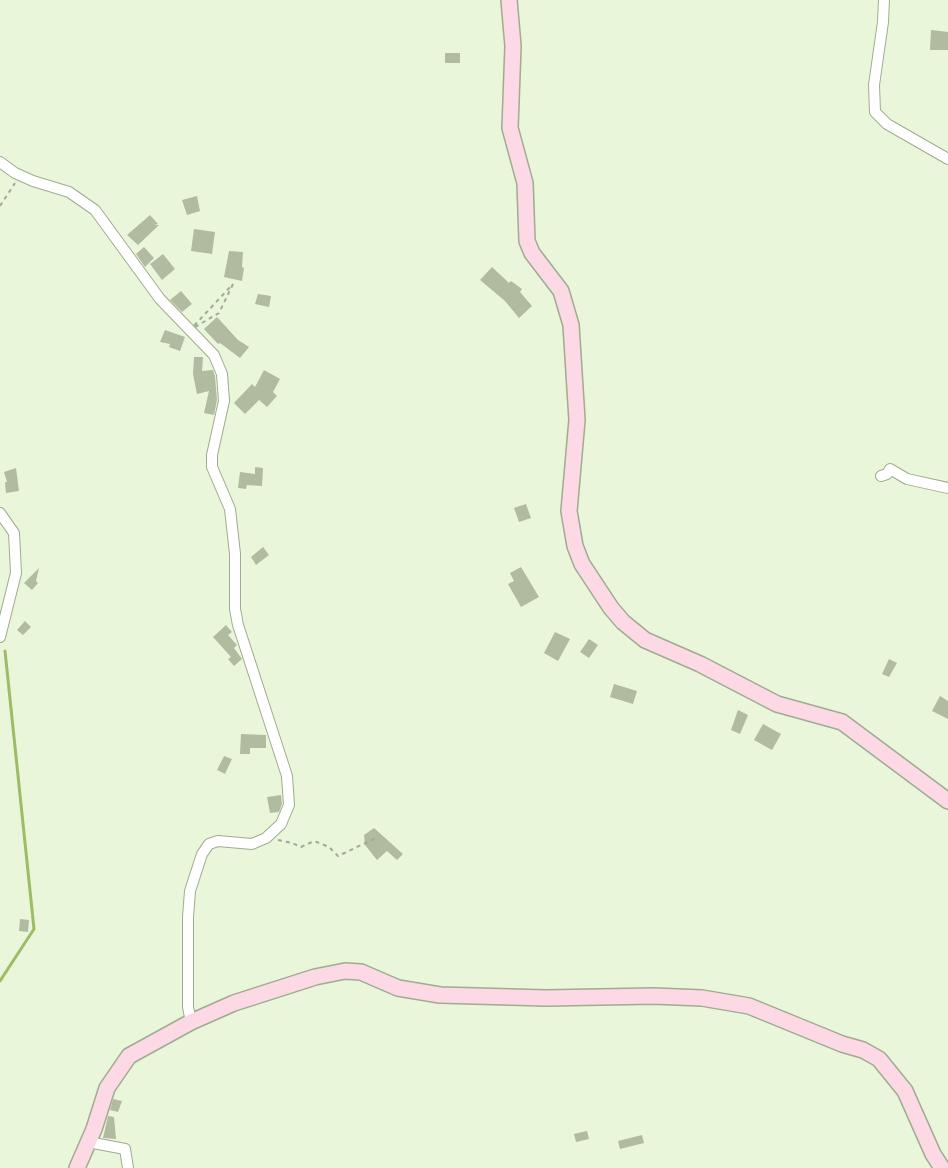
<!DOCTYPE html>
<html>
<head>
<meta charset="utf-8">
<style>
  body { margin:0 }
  canvas { display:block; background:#eaf6da }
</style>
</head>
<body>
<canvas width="948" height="1168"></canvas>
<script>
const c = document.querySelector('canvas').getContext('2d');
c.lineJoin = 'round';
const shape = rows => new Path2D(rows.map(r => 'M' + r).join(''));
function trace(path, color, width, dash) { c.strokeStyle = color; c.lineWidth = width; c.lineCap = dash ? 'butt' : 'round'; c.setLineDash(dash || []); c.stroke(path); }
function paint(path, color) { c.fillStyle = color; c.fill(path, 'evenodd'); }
trace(shape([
  [0,981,34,929,5,651]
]), '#9cbc68', 3);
paint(shape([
  [931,30,948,32,948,50,930,50],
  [445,53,460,53,460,63,445,63],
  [197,196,200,211,187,215,182,200],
  [150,215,158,224,154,225,159,225,138,245,127,235],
  [194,229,215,232,212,254,191,251],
  [144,247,154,258,145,267,136,254],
  [229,251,243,252,242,267,244,268,242,281,224,277],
  [163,254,175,269,162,280,150,264],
  [492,267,509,283,511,281,522,289,520,292,532,306,519,318,505,301,480,280],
  [181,291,192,304,182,312,170,300],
  [258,294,271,296,269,307,255,304],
  [217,317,238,340,249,347,240,358,220,343,218,344,204,329],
  [165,330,185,337,180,351,169,347,170,344,160,342],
  [194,357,203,357,202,371,213,370,215,376,217,400,214,415,204,413,209,391,197,394,193,374],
  [264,370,280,379,273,392,277,396,267,407,259,400,245,414,234,403,252,384,255,387],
  [255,467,263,468,262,486,247,485,246,489,238,488,240,472,255,474],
  [16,468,19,491,6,493,5,482,7,482,4,472],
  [526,504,531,518,519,522,514,508],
  [263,547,269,555,256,565,251,557],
  [521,567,539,597,521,607,508,584,514,581,510,573],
  [39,568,36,581,38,583,32,590,24,583],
  [25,621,31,627,23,635,17,630],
  [226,625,232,632,228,635,237,645,234,648,242,659,234,666,228,659,231,657,213,637],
  [555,632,570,639,558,661,544,653],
  [589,639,598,645,589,658,580,652],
  [889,659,897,663,889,677,882,674],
  [614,684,637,691,633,704,610,697],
  [940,696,948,701,948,719,932,711],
  [738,710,748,715,740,734,731,730],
  [763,724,781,734,772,750,754,740],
  [241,734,266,735,266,748,250,748,250,754,240,754],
  [224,756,232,759,225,774,217,770],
  [281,795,282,804,279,812,270,813,267,797],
  [374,828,403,854,397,860,387,851,377,860,365,845,364,835],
  [20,919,29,920,28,932,19,931],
  [113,1099,122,1101,118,1112,110,1110],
  [108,1116,114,1117,116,1139,103,1138],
  [587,1131,589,1139,576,1142,574,1134],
  [642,1135,644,1143,620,1149,618,1141]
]), '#b0bba0');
const street = shape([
  [884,0,883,22,874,85,875,112,887,124,948,159],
  [0,162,15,173,33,181,69,192,95,210,160,299,214,355,222,374,224,401,212,455,212,467,230,509,235,554,235,609,238,625,287,776,289,805,281,824,266,838,252,844,218,841,209,844,202,854,190,891,188,917,188,1007,191,1022],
  [881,476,887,474,890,469,907,479,948,488],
  [0,513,14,533,16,573,0,637],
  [88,1142,125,1149,128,1168]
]);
const secondary = shape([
  [509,0,513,46,510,128,525,183,527,241,532,253,561,291,571,325,577,420,569,511,575,546,582,564,611,608,623,622,645,640,700,664,777,704,842,722,948,801],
  [77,1168,94,1129,107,1088,129,1056,191,1022,234,1003,315,977,345,971,361,972,398,988,440,995,546,998,654,996,702,998,749,1006,842,1044,863,1050,879,1059,905,1091,933,1154,942,1168]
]);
trace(street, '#a0ab91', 12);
trace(secondary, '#a0ab91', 18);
trace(shape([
  [0,206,15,183],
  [233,284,219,313,190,330,233,284],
  [278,840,292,843,301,847,314,841,329,847,338,856,376,838]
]), '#a0aa94', 2, [4, 4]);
trace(street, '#fff', 10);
trace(secondary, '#fcd9e4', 15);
</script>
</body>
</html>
